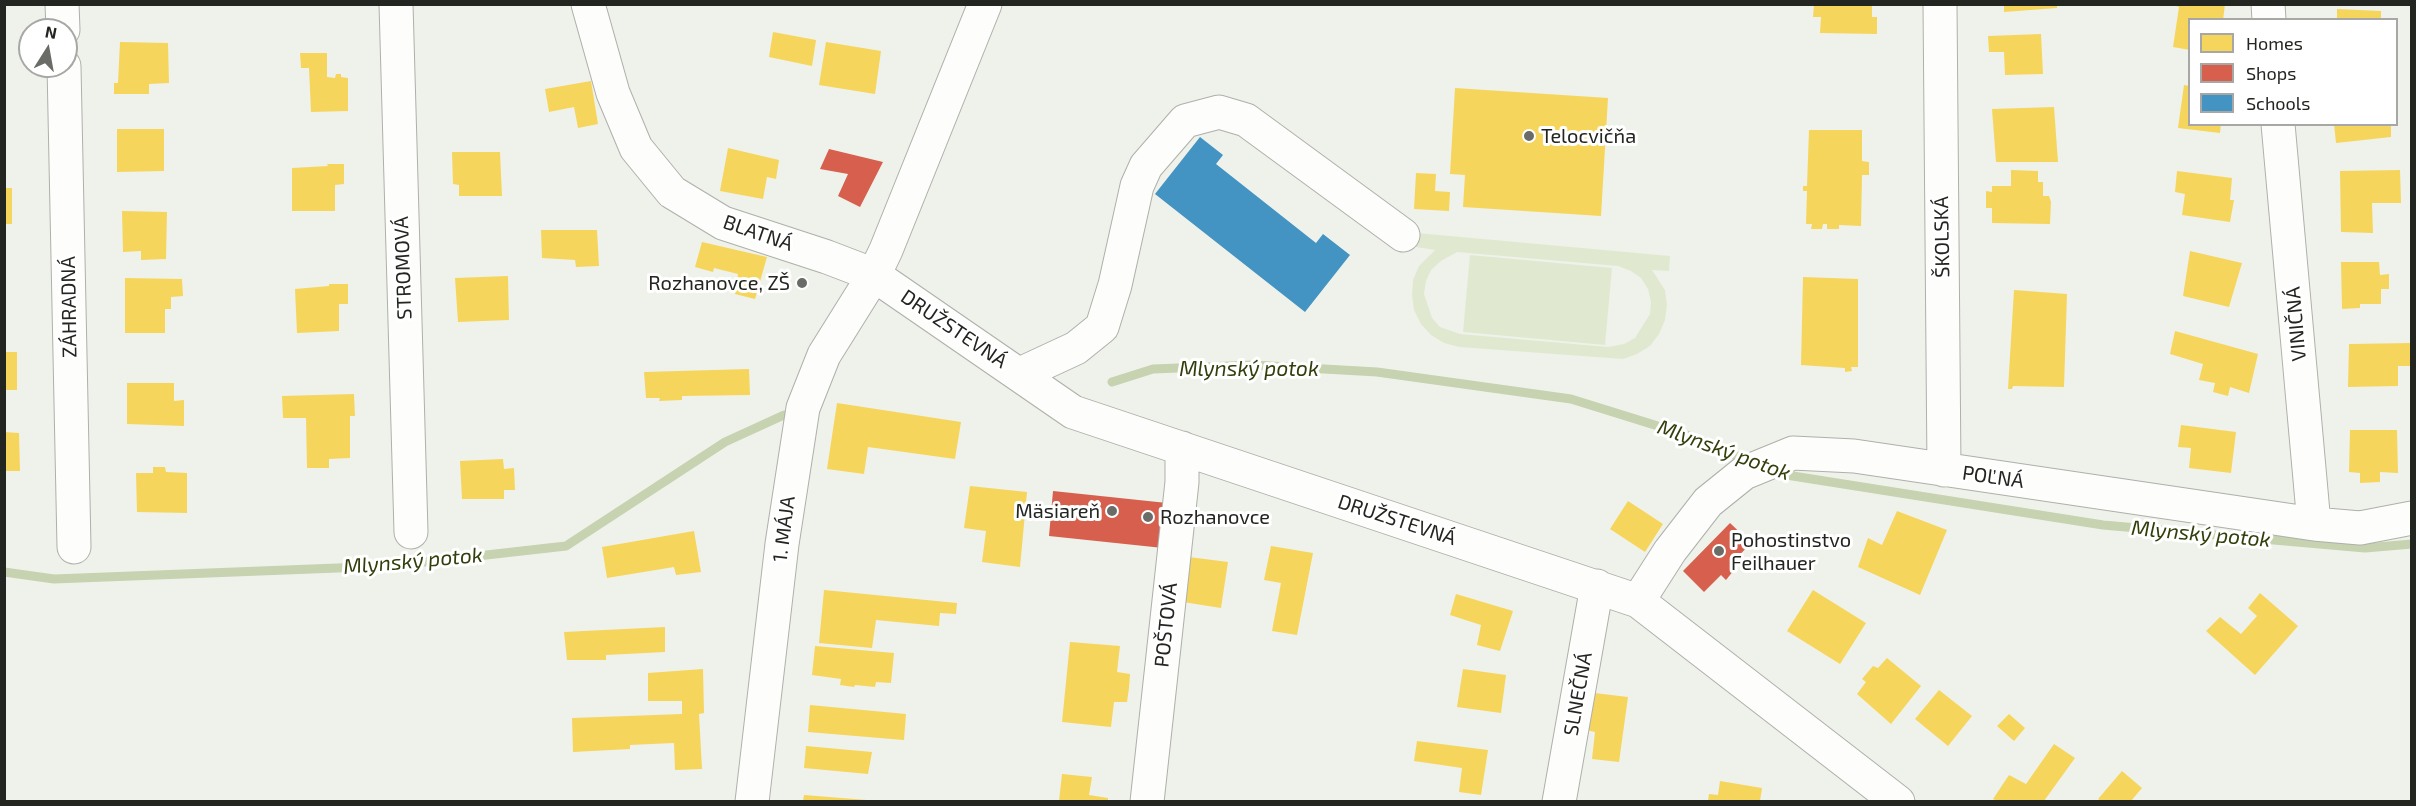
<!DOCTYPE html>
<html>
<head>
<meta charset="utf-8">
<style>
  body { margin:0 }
  #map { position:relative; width:2416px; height:806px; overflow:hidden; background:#eff2ea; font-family:"Exo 2",sans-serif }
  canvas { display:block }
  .frame { position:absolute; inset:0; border:6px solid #232520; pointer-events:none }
  .legend { position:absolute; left:2188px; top:18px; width:210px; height:108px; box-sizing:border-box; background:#fff; border:2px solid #a7a8a6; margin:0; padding:8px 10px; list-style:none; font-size:18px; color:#232520 }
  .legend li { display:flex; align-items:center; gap:12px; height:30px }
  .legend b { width:30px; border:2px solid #a7a8a6 }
  .north { position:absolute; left:18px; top:18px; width:60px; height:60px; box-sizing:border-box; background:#fff; border:2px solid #a7a8a6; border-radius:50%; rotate:11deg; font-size:16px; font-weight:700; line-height:24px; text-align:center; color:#232520 }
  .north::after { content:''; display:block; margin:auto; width:21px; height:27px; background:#6a6d67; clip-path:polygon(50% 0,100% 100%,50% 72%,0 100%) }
</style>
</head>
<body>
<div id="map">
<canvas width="2416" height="806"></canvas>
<div class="frame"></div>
<ul class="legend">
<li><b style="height:16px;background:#f6d55c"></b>Homes</li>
<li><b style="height:16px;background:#d6604d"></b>Shops</li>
<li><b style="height:16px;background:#4393c3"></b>Schools</li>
</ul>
<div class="north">N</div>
</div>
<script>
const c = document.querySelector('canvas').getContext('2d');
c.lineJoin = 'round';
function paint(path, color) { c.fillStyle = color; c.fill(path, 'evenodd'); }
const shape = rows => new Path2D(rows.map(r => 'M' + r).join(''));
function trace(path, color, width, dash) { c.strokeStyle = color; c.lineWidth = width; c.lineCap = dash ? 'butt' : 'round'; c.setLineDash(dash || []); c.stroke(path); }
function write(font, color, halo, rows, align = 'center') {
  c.font = font + ' "Exo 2",sans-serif'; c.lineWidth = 6; c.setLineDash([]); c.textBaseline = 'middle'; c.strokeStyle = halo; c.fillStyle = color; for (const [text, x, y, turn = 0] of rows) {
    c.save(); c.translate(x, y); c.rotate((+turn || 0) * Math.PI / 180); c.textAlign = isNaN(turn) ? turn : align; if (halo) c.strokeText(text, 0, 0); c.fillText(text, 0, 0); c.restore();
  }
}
paint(shape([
  [1417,233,1670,256,1669,271,1652,270,1665,290,1667,305,1665,320,1659,334,1650,346,1637,354,1623,359,1459,347,1444,343,1431,335,1421,324,1414,310,1412,295,1413,280,1419,266,1435,250,1416,247],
  [1457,252,1618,266,1631,271,1641,278,1648,289,1651,302,1650,314,1635,338,1624,344,1608,347,1460,334,1440,327,1432,318,1424,294,1426,281,1431,270,1441,261],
  [1470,255,1612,268,1605,345,1463,332]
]), '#e0e9d0');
paint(shape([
  [1814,4,1872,4,1872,17,1877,17,1877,34,1820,33,1821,17,1813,17],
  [2004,4,2057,4,2057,8,2004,12],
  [2171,4,2225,4,2223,20,2190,20,2190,50,2173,47,2179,7],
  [2337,9,2381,11,2381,20,2337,20],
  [773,32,816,40,812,66,769,57],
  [2041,34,2043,74,2005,75,2004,52,1989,52,1988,36],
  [120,42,168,43,169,83,149,84,149,94,114,94,114,83,118,83],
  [826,42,881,51,875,94,819,85],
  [300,53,327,53,327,77,335,78,336,74,341,74,341,77,348,78,348,111,311,112,309,68,301,68],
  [591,81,598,124,578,128,574,107,549,112,545,89],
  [2184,85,2190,86,2190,124,2221,124,2220,133,2178,128],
  [1455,88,1608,98,1601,216,1463,207,1465,175,1450,174],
  [2054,107,2058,162,1996,162,1992,109],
  [2334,124,2391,124,2391,137,2336,143],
  [117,129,164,129,164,171,117,172],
  [1809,130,1862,130,1862,161,1869,162,1869,175,1862,175,1861,226,1839,225,1839,229,1827,229,1827,224,1823,224,1822,229,1811,229,1812,224,1806,224,1807,191,1803,191,1803,186,1807,186],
  [728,148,779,160,776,179,767,177,763,199,720,191],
  [452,152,500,152,502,196,459,196,459,185,453,184],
  [327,164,344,164,344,184,335,185,335,211,292,211,292,168,328,166],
  [2011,170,2038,171,2038,182,2043,182,2043,196,2049,196,2051,202,2050,224,1992,223,1992,208,1986,208,1986,191,1992,192,1992,186,2011,186],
  [2400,170,2401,203,2372,203,2373,233,2341,232,2340,171],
  [2177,171,2232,178,2230,200,2234,200,2230,222,2182,215,2185,194,2175,192],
  [1416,173,1436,174,1435,191,1450,192,1449,211,1414,209],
  [4,188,12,188,12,224,4,224],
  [122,211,167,212,166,259,141,260,141,251,123,252],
  [541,230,597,230,599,266,576,267,575,260,542,258],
  [702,242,767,257,755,299,735,294,738,274,714,268,713,272,695,267],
  [2190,251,2242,263,2229,307,2183,296],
  [2341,262,2379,262,2380,275,2389,274,2389,289,2381,289,2381,304,2360,304,2360,308,2342,309],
  [508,276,509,320,458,322,455,278],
  [1803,277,1858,279,1858,367,1851,367,1852,371,1845,372,1845,368,1801,365],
  [125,278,182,279,183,296,171,297,171,309,165,309,165,333,125,333],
  [329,284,348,284,348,304,339,304,339,331,297,333,295,289,329,286],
  [2014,290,2067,294,2064,387,2013,386,2012,389,2008,389],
  [2175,331,2258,354,2249,393,2230,387,2228,396,2213,392,2215,383,2199,380,2203,364,2170,354],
  [2412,343,2412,366,2398,366,2398,386,2348,387,2349,344],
  [4,352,17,352,17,390,4,390],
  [749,369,750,395,682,396,682,400,659,401,660,398,646,398,644,372],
  [127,383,174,383,174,401,184,400,184,426,127,424],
  [354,394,355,416,350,416,350,458,329,459,329,468,307,468,306,418,283,418,282,396],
  [837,403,961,422,955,459,868,447,864,474,827,469],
  [2181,425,2236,432,2231,473,2189,468,2191,448,2178,447],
  [2350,430,2397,430,2398,473,2380,472,2380,482,2360,483,2360,473,2349,472],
  [4,432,19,433,20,471,4,471],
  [503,459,504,469,514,468,515,490,504,490,504,499,462,499,460,461],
  [153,467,165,467,166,472,187,473,187,513,137,512,136,473,153,473],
  [970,486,1027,492,1020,567,982,562,986,531,964,528],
  [1628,501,1663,524,1645,552,1610,529],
  [1897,511,1947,530,1920,595,1858,567,1868,538,1882,545],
  [694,531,701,572,676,575,674,567,607,578,602,547],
  [1271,546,1313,553,1297,635,1272,631,1281,583,1264,580],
  [1189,557,1228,562,1221,608,1183,602],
  [824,590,957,603,956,614,940,613,939,626,876,620,872,648,819,643],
  [1813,590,1866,623,1840,664,1787,631],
  [2260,593,2298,626,2255,675,2206,631,2220,617,2241,634,2257,616,2248,608],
  [1456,594,1513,611,1500,651,1477,645,1481,625,1450,615],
  [665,627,665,652,606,655,606,660,567,660,564,632],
  [1070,642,1120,646,1117,672,1130,674,1129,688,1127,702,1114,702,1111,727,1062,722],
  [815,646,894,653,891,683,876,682,875,687,855,685,854,687,840,685,841,679,812,675],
  [1887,658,1921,686,1891,724,1857,694,1866,682,1862,679,1873,666,1878,668],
  [703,669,704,713,699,714,702,769,675,770,674,743,630,745,630,749,573,752,572,718,682,714,682,701,648,701,648,673],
  [1463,669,1506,675,1501,713,1457,707],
  [1939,690,1972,716,1948,746,1915,719],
  [1586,692,1628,697,1619,762,1592,759,1595,732,1581,729],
  [810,705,906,714,904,740,808,732],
  [2009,714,2025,728,2014,741,1997,726],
  [1417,741,1488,750,1481,795,1459,792,1462,768,1414,761],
  [2054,744,2075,758,2044,801,1997,801,1993,799,2009,775,2026,784],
  [806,746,872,752,868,774,804,768],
  [2122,771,2142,788,2131,801,2101,801,2098,799],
  [1062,774,1092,777,1089,795,1108,798,1108,801,1059,801],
  [1720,781,1762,788,1760,801,1708,801,1709,794,1718,795],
  [804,795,867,800,867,801,803,801]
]), '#f6d55c');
paint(shape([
  [829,149,883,162,860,207,838,196,848,174,820,169],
  [1053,491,1167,503,1163,548,1049,536],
  [1730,523,1751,543,1730,565,1734,570,1726,580,1721,575,1704,592,1683,571]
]), '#d6604d');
paint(shape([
  [1200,137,1223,155,1216,164,1316,243,1323,234,1350,255,1305,312,1155,194]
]), '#4393c3');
trace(shape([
  [1112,382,1153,369,1254,365,1377,372,1571,399,1690,436,1751,462],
  [1772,471,1780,474,2103,525,2365,548,2412,544],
  [4,572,54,579,389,566,566,546,725,442,784,415]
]), '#c6d2b0', 9);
const minor = shape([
  [62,4,63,30],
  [396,4,411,532],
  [588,4,613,93,636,148,672,192,723,223,827,257,874,275,1073,412,1638,601,1898,802],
  [1940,4,1944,470],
  [2268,4,2269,20],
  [64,66,74,547],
  [2278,124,2314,524],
  [1020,374,1076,348,1102,327,1115,285,1137,186,1146,166,1185,121,1219,112,1246,120,1403,235],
  [1638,601,1670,551,1708,502,1744,473,1793,453,1854,456,2314,524,2360,528,2412,518],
  [752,802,782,544,803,408,824,355,874,275,886,250,985,4],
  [1147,802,1182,482,1182,448],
  [1559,802,1597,586]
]);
trace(minor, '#aeb0aa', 35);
trace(minor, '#fdfdfc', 33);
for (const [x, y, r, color] of [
  [1529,136,6,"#6a6d67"],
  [802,283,6,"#6a6d67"],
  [1112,511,6,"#6a6d67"],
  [1148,517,6,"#6a6d67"],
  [1719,551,6,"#6a6d67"]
]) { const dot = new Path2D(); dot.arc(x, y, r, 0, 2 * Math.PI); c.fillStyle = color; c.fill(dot); trace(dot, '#fff', 2); }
write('20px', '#232520', '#fff', [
  ["Telocvičňa",1541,136],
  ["Rozhanovce, ZŠ",790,283,"right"],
  ["Mäsiareň",1100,511,"right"],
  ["Rozhanovce",1160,517],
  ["Pohostinstvo",1731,540],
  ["Feilhauer",1731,563]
], 'left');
write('20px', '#232520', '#fff', [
  ["BLATNÁ",758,233,19],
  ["ŠKOLSKÁ",1942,237,-91],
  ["STROMOVÁ",403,268,-92],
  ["ZÁHRADNÁ",69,307,-91],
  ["VINIČNÁ",2296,324,-95],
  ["DRUŽSTEVNÁ",954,329,34],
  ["POĽNÁ",1993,477,8],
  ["DRUŽSTEVNÁ",1397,520,18],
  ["1. MÁJA",784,529,-83],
  ["POŠTOVÁ",1166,625,-84],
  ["SLNEČNÁ",1578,694,-80]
]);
write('italic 21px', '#323f0c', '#fff', [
  ["Mlynský potok",1249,369],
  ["Mlynský potok",1724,450,20],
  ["Mlynský potok",2201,534,5],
  ["Mlynský potok",413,561,-5]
]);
</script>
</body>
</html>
